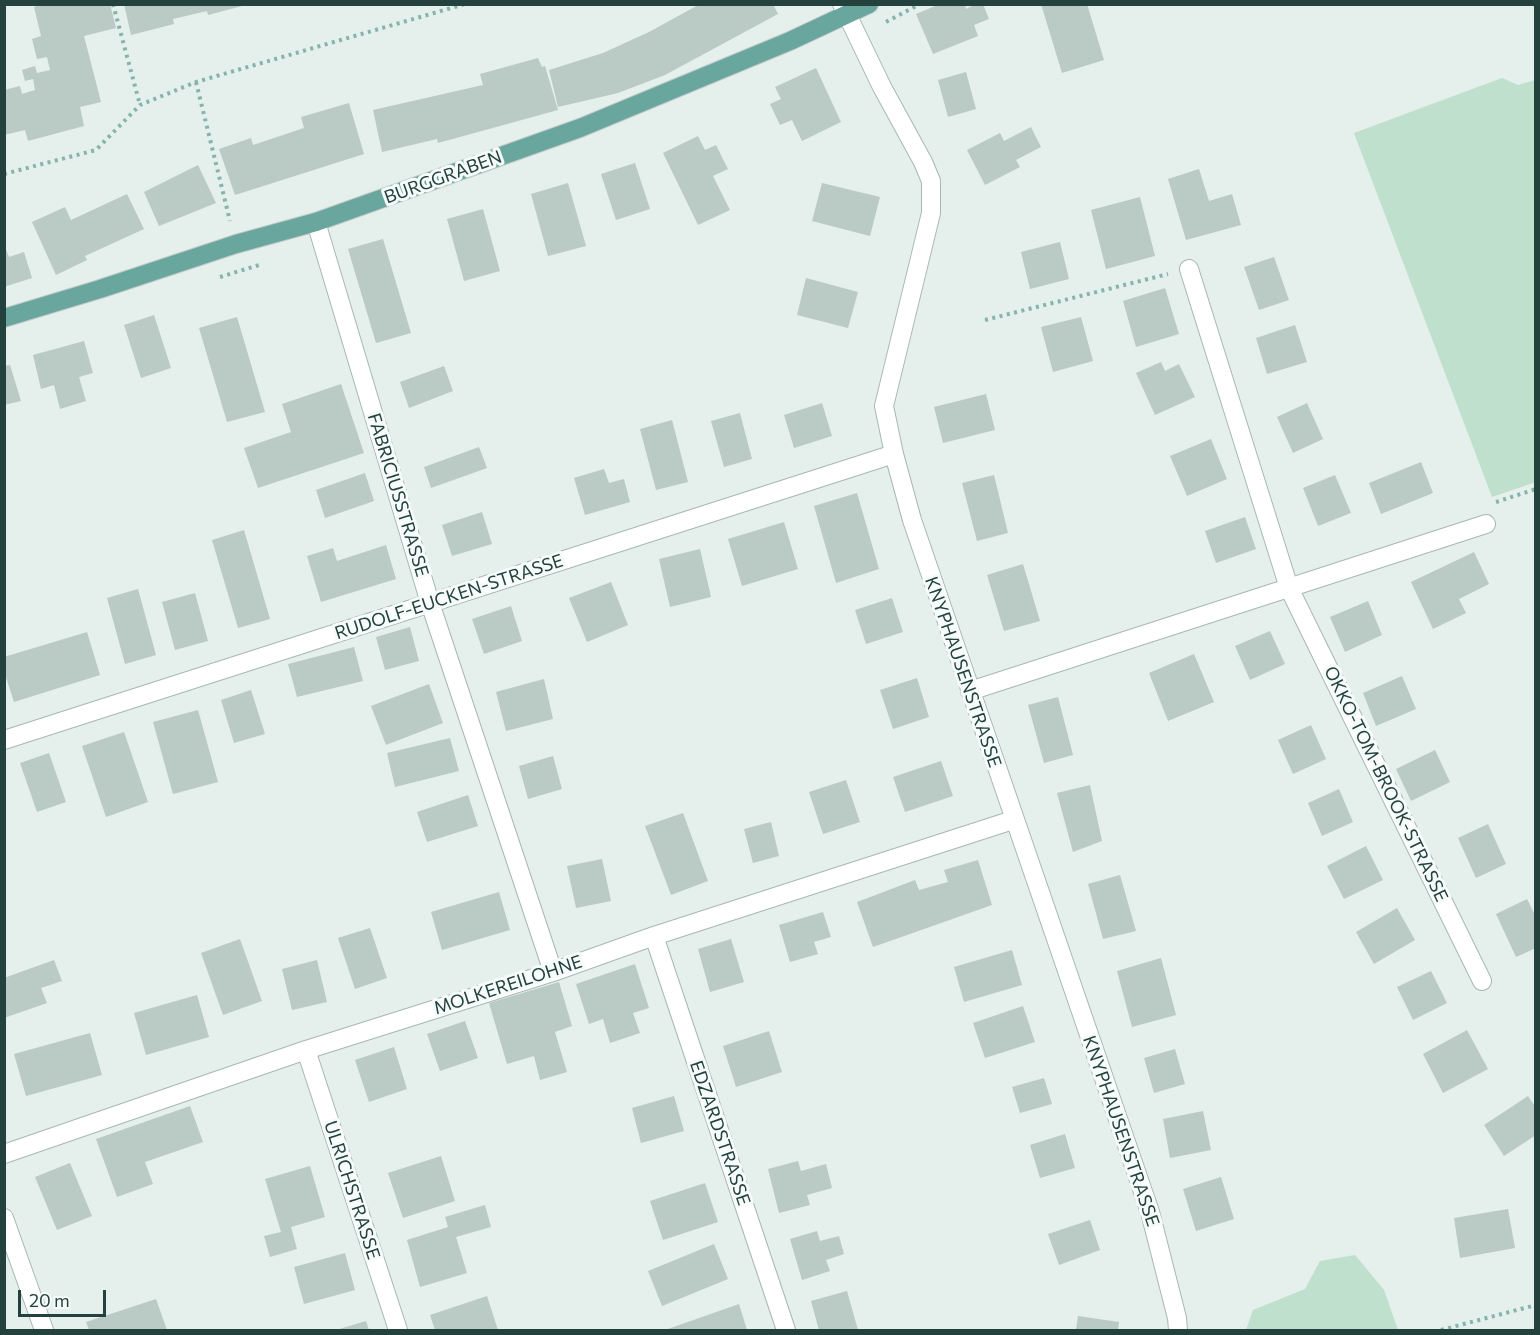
<!DOCTYPE html>
<html>
<head>
<meta charset="utf-8">
<style>
  body { margin:0 }
  #map { position:relative; width:1540px; height:1335px; overflow:hidden; background:#e5efec; font-family:Commissioner,sans-serif }
  canvas { display:block }
  .frame { position:absolute; inset:0; border:6px solid #23423e; pointer-events:none }
  .scale { position:absolute; left:18px; top:1290px; width:88px; height:27px; box-sizing:border-box; border:3px solid #23423e; border-top:0; padding-left:8px; font-size:18px; line-height:21px; white-space:nowrap; color:#23423e; -webkit-text-stroke:4px #f6fbf9; paint-order:stroke }
</style>
</head>
<body>
<div id="map">
<canvas width="1540" height="1335"></canvas>
<div class="frame"></div>
<div class="scale">20 m</div>
</div>
<script>
const c = document.querySelector('canvas').getContext('2d');
c.lineJoin = 'round';
function paint(path, color) { c.fillStyle = color; c.fill(path, 'evenodd'); }
const shape = rows => new Path2D(rows.map(r => 'M' + r).join(''));
function trace(path, color, width, dash) { c.strokeStyle = color; c.lineWidth = width; c.lineCap = dash ? 'butt' : 'round'; c.setLineDash(dash || []); c.stroke(path); }
function write(font, color, halo, rows, align = 'center') {
  c.font = font + ' Commissioner,sans-serif'; c.lineWidth = 6; c.setLineDash([]); c.textBaseline = 'middle'; c.strokeStyle = halo; c.fillStyle = color; for (const [text, x, y, turn = 0] of rows) {
    c.save(); c.translate(x, y); c.rotate((+turn || 0) * Math.PI / 180); c.textAlign = isNaN(turn) ? turn : align; if (halo) c.strokeText(text, 0, 0); c.fillText(text, 0, 0); c.restore();
  }
}
paint(shape([
  [1502,78,1518,85,1535,80,1536,482,1492,497,1354,133],
  [1355,1255,1384,1290,1398,1330,1246,1330,1253,1310,1305,1289,1320,1261]
]), '#bee0cc');
paint(shape([
  [42,4,110,4,116,28,84,36,101,102,80,107,84,126,28,141,25,130,4,135,4,90,20,86,22,94,35,90,33,79,25,81,22,70,35,66,37,73,50,70,47,57,37,59,32,39,41,36,34,7],
  [124,4,246,4,246,5,208,15,207,11,173,19,174,24,131,35],
  [700,4,773,4,778,14,665,75,618,93,558,107,549,70,603,53,649,32],
  [940,4,965,4,966,9,976,4,983,4,989,19,974,25,978,36,933,54,916,14],
  [1041,4,1087,4,1104,60,1062,73],
  [538,58,542,67,545,66,558,110,438,143,437,139,382,152,373,110,483,85,480,74],
  [816,68,841,122,802,141,792,120,780,125,770,104,781,99,775,87],
  [966,72,976,109,948,117,938,80],
  [349,103,364,154,235,195,219,149,251,138,253,145,304,128,301,117],
  [1031,127,1041,147,1016,160,1020,167,985,185,967,150,1000,133,1004,141],
  [698,136,705,150,716,145,728,169,713,176,730,210,698,225,663,153],
  [635,163,650,209,616,220,601,174],
  [198,165,216,203,159,226,144,192],
  [1199,169,1209,201,1232,194,1241,225,1186,240,1168,179],
  [568,183,586,246,548,256,531,194],
  [822,183,880,197,870,236,812,221],
  [127,194,144,229,85,256,87,260,56,275,32,222,65,207,71,220],
  [1140,197,1155,256,1106,269,1091,210],
  [483,209,500,271,464,281,447,219],
  [383,239,411,333,376,343,348,249],
  [1060,242,1069,279,1030,289,1021,252],
  [5,247,9,257,24,252,32,278,4,287],
  [1274,257,1289,300,1259,310,1244,267],
  [806,278,858,292,848,328,797,315],
  [1165,288,1179,334,1136,347,1123,301],
  [154,315,171,368,141,378,124,325],
  [237,317,265,412,227,422,199,328],
  [1081,317,1093,361,1053,372,1041,327],
  [1295,325,1307,362,1267,374,1256,338],
  [84,341,93,373,79,377,86,401,60,409,54,385,41,389,33,355],
  [1161,362,1165,371,1179,364,1195,397,1155,415,1136,373],
  [10,365,21,401,4,405,4,366],
  [444,366,453,391,409,408,400,382],
  [341,384,364,453,258,488,244,448,291,432,282,404],
  [986,394,995,430,943,443,934,407],
  [822,403,832,436,794,448,784,415],
  [1307,403,1323,439,1293,453,1277,417],
  [740,413,752,459,724,467,711,421],
  [672,420,688,482,656,490,640,429],
  [1211,439,1227,479,1187,496,1170,456],
  [479,447,487,468,431,488,424,467],
  [1421,462,1433,493,1381,514,1369,483],
  [604,469,609,483,624,479,630,502,585,515,574,478],
  [365,473,374,501,325,518,316,490],
  [994,475,1008,533,977,541,962,483],
  [1335,475,1351,513,1318,526,1303,488],
  [857,493,879,569,836,583,814,506],
  [482,512,492,544,452,556,442,525],
  [1245,517,1256,549,1216,563,1205,531],
  [784,522,798,569,742,586,728,539],
  [244,530,270,619,238,628,212,540],
  [386,545,396,579,321,602,307,556,333,548,337,561],
  [700,549,711,597,670,607,659,559],
  [1474,552,1489,584,1459,599,1466,613,1433,629,1411,582],
  [1023,564,1040,621,1004,631,987,575],
  [611,582,628,625,587,642,569,598],
  [138,589,156,655,125,664,107,598],
  [195,593,208,641,175,650,162,602],
  [892,598,903,632,866,644,855,610],
  [1368,601,1382,635,1345,652,1330,617],
  [511,606,522,641,484,654,472,619],
  [410,627,419,661,385,670,376,637],
  [1270,631,1285,664,1250,680,1235,646],
  [87,632,100,675,14,702,4,671,4,657],
  [354,647,363,681,297,697,288,664],
  [1194,654,1214,702,1168,721,1149,673],
  [1402,676,1416,709,1376,726,1363,693],
  [917,678,929,717,893,729,880,690],
  [544,679,553,719,506,731,496,692],
  [429,684,443,723,386,745,371,706],
  [251,690,265,734,234,743,221,700],
  [1058,697,1073,755,1044,763,1028,705],
  [198,710,218,782,173,794,153,722],
  [1311,725,1326,759,1293,774,1278,740],
  [124,732,148,802,106,817,82,746],
  [450,738,459,771,395,787,387,753],
  [1435,750,1450,782,1411,801,1396,769],
  [49,753,66,802,37,812,20,763],
  [553,756,562,789,528,799,519,766],
  [941,761,953,796,905,812,893,777],
  [846,780,860,822,823,834,809,792],
  [1090,785,1102,841,1073,852,1057,793],
  [1339,789,1353,822,1322,836,1308,803],
  [468,795,478,826,427,842,417,812],
  [683,813,708,881,671,895,645,826],
  [771,822,779,856,753,863,744,829],
  [1488,824,1506,864,1476,878,1458,838],
  [1366,846,1383,880,1344,899,1327,866],
  [602,859,611,901,576,908,567,866],
  [978,860,992,905,873,947,857,902,915,880,919,890,948,882,944,870],
  [1120,875,1136,931,1103,939,1088,884],
  [499,892,510,930,442,950,431,912],
  [1527,899,1536,917,1536,948,1516,957,1496,914],
  [1397,908,1415,940,1374,964,1356,932],
  [823,912,831,937,814,942,818,954,790,962,779,925],
  [370,928,387,978,355,989,338,938],
  [240,939,262,1001,223,1015,201,953],
  [731,939,744,982,710,992,698,949],
  [1012,950,1022,985,964,1002,954,967],
  [1161,958,1176,1015,1132,1027,1117,971],
  [54,960,62,981,41,988,47,1003,4,1018,4,978],
  [317,960,327,1002,292,1010,282,969],
  [635,964,649,1008,633,1013,640,1033,610,1043,603,1019,589,1024,576,984],
  [1431,971,1447,1003,1413,1020,1397,987],
  [559,982,572,1026,555,1032,567,1072,540,1080,534,1056,507,1064,489,1003],
  [197,995,209,1037,146,1055,134,1013],
  [1023,1006,1035,1042,985,1058,973,1023],
  [465,1021,478,1058,440,1071,427,1034],
  [1467,1030,1488,1069,1443,1093,1423,1054],
  [769,1031,782,1072,736,1087,723,1046],
  [90,1033,102,1075,26,1096,14,1054],
  [394,1047,407,1089,369,1102,355,1060],
  [1175,1049,1185,1084,1154,1093,1144,1058],
  [1044,1078,1052,1104,1020,1113,1012,1087],
  [674,1096,684,1131,641,1143,632,1108],
  [1528,1096,1536,1108,1536,1135,1504,1156,1484,1125],
  [190,1106,203,1142,145,1162,153,1184,117,1197,96,1139],
  [1203,1111,1211,1150,1170,1158,1163,1119],
  [1065,1134,1075,1168,1040,1178,1030,1145],
  [441,1156,455,1201,403,1218,388,1173],
  [798,1161,801,1171,826,1164,832,1188,807,1195,810,1205,779,1213,768,1169],
  [70,1163,92,1216,57,1230,35,1177],
  [310,1166,325,1217,291,1227,297,1249,270,1257,264,1236,281,1232,265,1179],
  [1221,1177,1234,1219,1196,1231,1183,1189],
  [705,1183,718,1222,663,1240,650,1201],
  [485,1205,491,1227,456,1237,467,1273,420,1287,407,1240,448,1227,445,1217],
  [1508,1209,1515,1248,1460,1258,1454,1218],
  [1090,1220,1100,1250,1059,1265,1048,1234],
  [817,1231,820,1241,839,1236,844,1254,826,1260,830,1271,802,1280,790,1239],
  [714,1244,728,1279,662,1306,648,1271],
  [345,1253,355,1290,304,1304,294,1267],
  [847,1291,858,1330,819,1330,811,1301],
  [487,1296,498,1330,435,1330,430,1315],
  [156,1299,167,1330,89,1330,86,1322],
  [739,1304,747,1330,665,1330],
  [1078,1316,1119,1322,1118,1330,1076,1330],
  [366,1321,369,1330,336,1330]
]), '#bacac5');
const minor = shape([
  [842,4,882,87,923,162,931,181,931,213,884,406,894,454,912,520,1150,1212,1177,1318,1178,1330],
  [316,222,430,603,553,972],
  [1189,269,1289,588,1482,981],
  [970,691,1486,524],
  [4,740,894,454],
  [654,936,786,1330],
  [306,1050,398,1330],
  [4,1154,306,1050,553,972,654,936,1013,820],
  [4,1218,44,1330]
]);
const major = shape([
  [4,318,100,289,236,244,316,222,580,128,790,41,869,4]
]);
trace(minor, '#a7b8b4', 20);
trace(major, '#c1cac9', 20);
trace(shape([
  [113,4,140,105],
  [886,22,920,4],
  [196,82,230,221],
  [4,174,96,150,140,105,196,82,465,4],
  [220,277,259,265],
  [985,320,1168,274],
  [1496,502,1536,489],
  [1441,1330,1536,1305]
]), '#85b4ab', 4, [3, 4.5]);
trace(minor, '#fff', 18);
trace(major, '#68a69e', 18);
write('18px', '#23423e', '#f6fbf9', [
  ["BURGGRABEN",443,177,-20],
  ["FABRICIUSSTRASSE",398,495,73],
  ["RUDOLF-EUCKEN-STRASSE",449,597,-18],
  ["KNYPHAUSENSTRASSE",963,672,71],
  ["OKKO-TOM-BROOK-STRASSE",1386,784,64],
  ["MOLKEREILOHNE",508,985,-18],
  ["KNYPHAUSENSTRASSE",1121,1131,71],
  ["EDZARDSTRASSE",720,1133,71],
  ["ULRICHSTRASSE",352,1190,72]
]);
</script>
</body>
</html>
